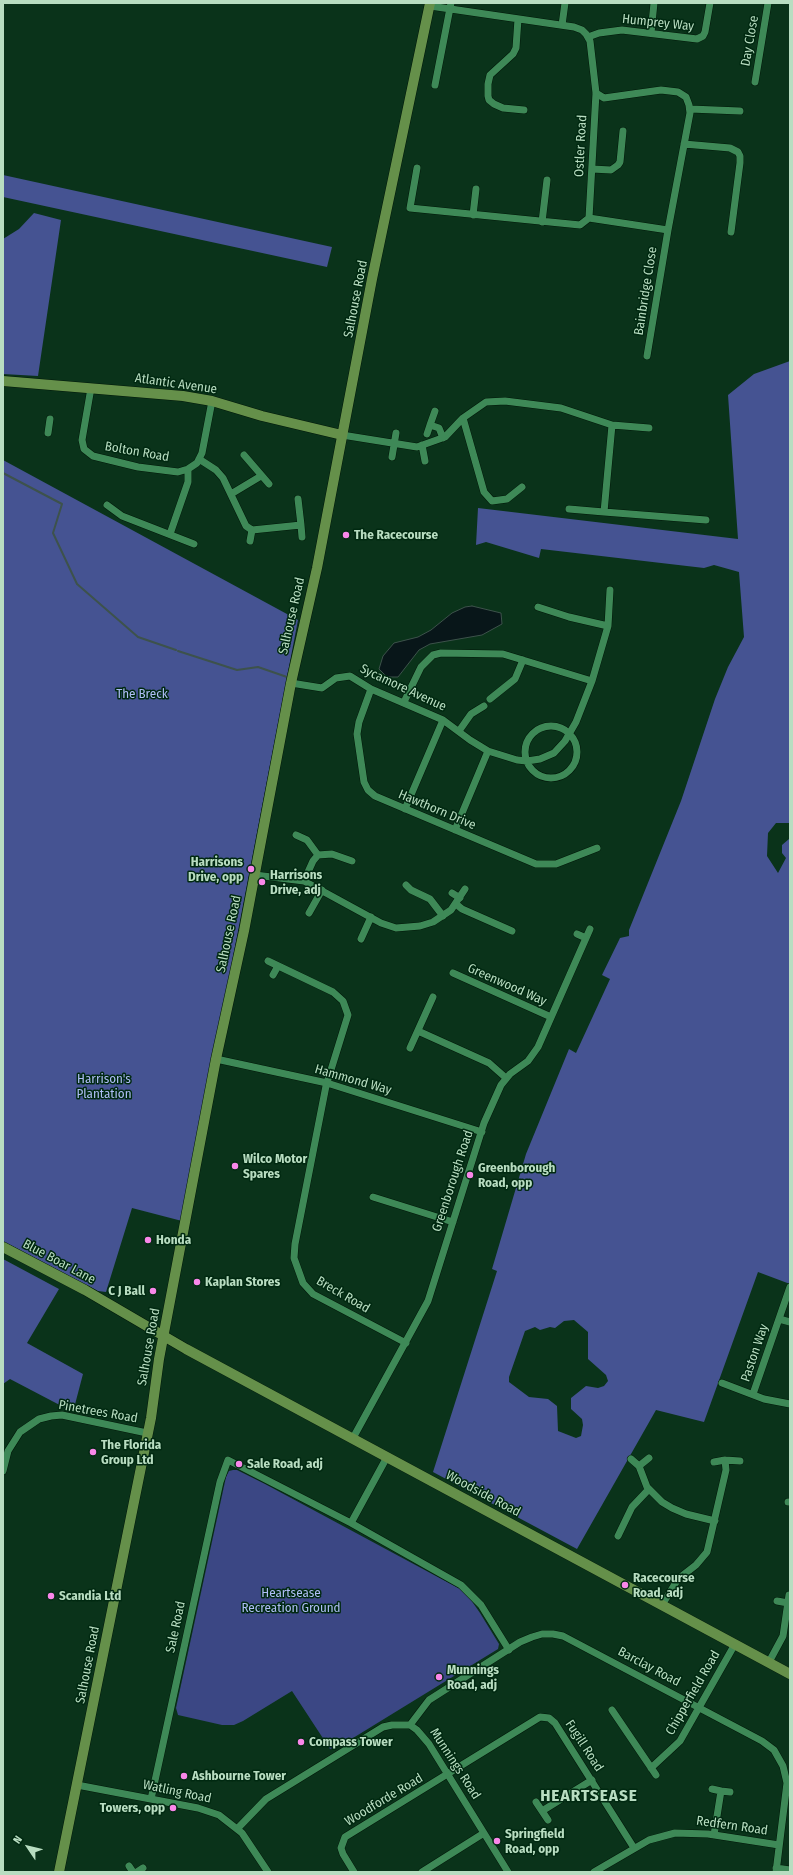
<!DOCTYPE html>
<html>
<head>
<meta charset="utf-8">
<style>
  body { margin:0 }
  #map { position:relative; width:793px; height:1875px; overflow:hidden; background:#0a331a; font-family:"Fira Sans Condensed",sans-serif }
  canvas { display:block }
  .frame { position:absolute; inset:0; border:4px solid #b8ddc1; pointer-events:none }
  .north { position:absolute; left:8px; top:1827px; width:40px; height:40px; -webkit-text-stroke:3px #002911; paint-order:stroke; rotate:305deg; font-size:11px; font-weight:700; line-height:16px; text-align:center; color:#b8ddc1 }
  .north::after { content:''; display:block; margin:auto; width:14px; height:18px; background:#b8ddc1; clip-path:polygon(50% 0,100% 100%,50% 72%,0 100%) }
</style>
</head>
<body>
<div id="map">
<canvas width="793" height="1875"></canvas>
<div class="frame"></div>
<div class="north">N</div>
</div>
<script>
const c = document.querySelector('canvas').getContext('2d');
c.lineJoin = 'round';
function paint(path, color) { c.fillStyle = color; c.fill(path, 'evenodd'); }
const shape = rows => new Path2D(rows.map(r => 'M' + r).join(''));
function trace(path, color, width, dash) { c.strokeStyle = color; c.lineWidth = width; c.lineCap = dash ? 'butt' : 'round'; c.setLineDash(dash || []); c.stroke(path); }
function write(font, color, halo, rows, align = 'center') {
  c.font = font + ' "Fira Sans Condensed",sans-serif'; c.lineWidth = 3; c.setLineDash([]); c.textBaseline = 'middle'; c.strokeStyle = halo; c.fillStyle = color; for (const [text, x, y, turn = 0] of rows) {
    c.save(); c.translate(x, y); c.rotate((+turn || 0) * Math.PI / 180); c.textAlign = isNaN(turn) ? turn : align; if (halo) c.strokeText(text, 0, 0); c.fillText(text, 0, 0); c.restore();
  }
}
paint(shape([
  [233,1470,237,1470,265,1484,460,1589,471,1600,480,1613,499,1644,498,1649,340,1746,330,1749,292,1691,243,1721,234,1725,222,1725,178,1715,176,1708,226,1477,229,1471]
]), '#3b4784');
paint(shape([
  [3,175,332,247,327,267,3,197],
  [34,213,61,220,38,376,3,374,3,239,19,229],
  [790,361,790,823,776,823,768,833,767,856,778,873,786,858,782,853,782,845,789,839,790,840,790,1284,758,1272,704,1422,656,1410,577,1549,433,1472,497,1271,492,1269,526,1154,569,1049,576,1053,610,979,602,975,620,938,629,936,629,930,681,801,715,699,728,667,744,637,739,572,714,565,704,568,541,549,539,558,486,542,476,545,478,508,738,539,728,395,754,374],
  [574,1320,588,1332,588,1359,606,1375,608,1381,604,1386,598,1388,586,1386,571,1398,571,1409,582,1419,583,1425,581,1436,576,1438,558,1431,557,1406,548,1399,529,1397,509,1382,509,1377,525,1331,535,1327,540,1330,550,1327,555,1328,564,1321],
  [3,460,298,620,182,1221,132,1208,106,1292,98,1291,3,1241],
  [3,1259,59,1289,27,1343,83,1374,73,1412,10,1379,3,1384]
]), '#455392');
const water = shape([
  [472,606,501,613,502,624,482,635,430,644,419,650,398,677,387,677,379,669,383,656,394,643,418,637,431,630,452,613,465,607,472,606]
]);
paint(water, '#081619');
trace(water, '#3d524b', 1);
trace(shape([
  [3,473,62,504,53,533,77,584,138,637,176,650],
  [178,651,237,670,258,667,287,677]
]), '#3d524b', 2);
const street = shape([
  [430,6,574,27,582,30,586,34,590,41,596,93,589,218],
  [518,19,516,48,513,54,490,75,488,84,488,96,489,100,494,104,503,108,524,110],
  [562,25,565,3],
  [651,33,654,3],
  [588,37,599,33,622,30,697,39,703,36,705,32,710,3],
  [755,82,768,3],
  [435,85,451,3],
  [596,93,604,98,661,90,678,92,686,97,689,105,690,113,668,230,647,356],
  [690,109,740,111],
  [684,144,730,148,738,152,740,156,740,163,731,232],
  [417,168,410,208,580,225,589,218],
  [592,169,611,170,618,165,620,162,623,131],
  [473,215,476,189],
  [589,218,668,230],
  [542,222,547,180],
  [91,388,82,440,84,449,93,456,138,467,178,472,188,469,197,463,202,453,212,401],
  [463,418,484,492,492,501,507,499,522,487],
  [430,425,435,411],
  [48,433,50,419],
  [427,434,430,425,439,428,443,438],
  [342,435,417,447,445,437,463,418,486,402,505,401,561,408,612,425,649,428],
  [422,445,425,461],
  [244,455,269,484],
  [392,457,396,433],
  [199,459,216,470,223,478,246,526,252,530,301,525,298,499],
  [231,494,261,476],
  [107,505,122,516,194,544],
  [569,509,604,512,612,425],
  [604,512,706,520],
  [301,525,302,537],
  [170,534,188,482,188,469],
  [250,541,252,530],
  [538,607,569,617,608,626],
  [291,683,322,688,336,678,350,676,371,689,443,720,470,740,488,751,517,760,527,761,540,759,554,753,565,741,576,722,592,681,608,626,610,590],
  [371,689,359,722,357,734,364,782,368,790,375,796,536,864,556,864,597,848],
  [490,699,515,679,523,660],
  [404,702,421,667,433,655,441,653,503,654,592,681],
  '525 752a26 26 0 1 1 52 0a26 26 0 1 1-52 0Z',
  [459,731,471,714,484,706],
  [405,809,443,720],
  [455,830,488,751],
  [296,835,307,840,318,855],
  [255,875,304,881,381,923,396,928,420,926,433,922,451,910,465,889],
  [304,881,313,861,318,855,332,854,352,861],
  [406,885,411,890,430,899,443,916],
  [452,893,460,898],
  [456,904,462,909,512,931],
  [309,913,322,890],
  [577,934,586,938],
  [361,939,371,917],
  [268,961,333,992,343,1001,348,1015,326,1086,295,1244,294,1258,303,1283,313,1294,406,1343],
  [453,973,551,1017],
  [273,975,278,966],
  [418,1031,489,1063,506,1078],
  [410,1048,433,997],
  [216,1059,327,1083,482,1132],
  [373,1197,453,1222],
  [779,1319,790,1322],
  [722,1383,764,1399,790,1404],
  [753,1394,790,1287],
  [353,1438,428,1301,484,1123,501,1085,510,1074,528,1061,538,1047,590,929],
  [631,1459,639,1466,647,1487,662,1502,672,1508,686,1514,715,1521],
  [714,1462,725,1460],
  [639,1466,649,1458],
  [3,1471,8,1451,20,1432,39,1419,51,1416,62,1415,147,1433],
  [788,1502,790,1502],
  [351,1523,387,1457],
  [618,1536,632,1507,649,1489],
  [777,1601,788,1603],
  [662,1605,678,1579,696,1565,707,1552,726,1470,725,1460,740,1461],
  [769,1662,783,1636,789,1595],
  [612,1710,656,1775],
  [410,1725,429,1700,520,1642,532,1637,542,1634,553,1634,563,1636,762,1741,774,1750,783,1766,787,1783,776,1872],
  [651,1768,680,1741,735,1644],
  [77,1785,198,1808,219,1815,242,1833,268,1872],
  [712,1789,721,1791,714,1835],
  [721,1791,730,1792],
  [151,1799,220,1482,228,1460,351,1523,461,1585,481,1605,509,1650],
  [536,1802,542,1811,592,1780],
  [542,1811,548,1820],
  [238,1828,266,1799,383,1727,392,1725,410,1725,417,1730,429,1744,508,1872],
  [129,1866,133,1872],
  [776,1868,790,1870],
  [137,1872,143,1868],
  [354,1872,343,1854,341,1848,345,1837,540,1717,549,1718,555,1723,634,1848],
  [422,1872,484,1833],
  [594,1872,649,1840,675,1833,708,1834,779,1845]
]);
const secondary = shape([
  [3,381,183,396,212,401,262,416,342,435],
  [3,1247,85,1290,186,1349,790,1674],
  [59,1872,151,1418,159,1359,216,1059,244,931,291,683,317,568,372,279,430,3]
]);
trace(street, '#021809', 8);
trace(secondary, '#021809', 11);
trace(street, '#3e8957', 7);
trace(secondary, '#65904a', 10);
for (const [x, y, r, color] of [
  [346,535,4,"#f987e9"],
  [251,869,4,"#f987e9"],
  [262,882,4,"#f987e9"],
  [235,1166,4,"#f987e9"],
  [470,1175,4,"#f987e9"],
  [148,1240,4,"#f987e9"],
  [197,1282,4,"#f987e9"],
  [153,1291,4,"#f987e9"],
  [93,1452,4,"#f987e9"],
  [239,1464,4,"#f987e9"],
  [625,1585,4,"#f987e9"],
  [51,1596,4,"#f987e9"],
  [439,1677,4,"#f987e9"],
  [301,1742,4,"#f987e9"],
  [184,1776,4,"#f987e9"],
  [173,1808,4,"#f987e9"],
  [497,1841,4,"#f987e9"]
]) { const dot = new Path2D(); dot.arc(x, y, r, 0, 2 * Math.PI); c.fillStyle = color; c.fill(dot); trace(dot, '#002911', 1.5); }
write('13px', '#b8ddc1', '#002911', [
  ["Humprey Way",658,23,6],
  ["Day Close",750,41,-80],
  ["Ostler Road",581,146,-87],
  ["Bainbridge Close",646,291,-81],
  ["Salhouse Road",356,299,-79],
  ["Atlantic Avenue",176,384,8],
  ["Bolton Road",137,452,10],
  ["Salhouse Road",292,616,-77],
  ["Sycamore Avenue",403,688,25],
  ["Hawthorn Drive",437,810,23],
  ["Salhouse Road",229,934,-78],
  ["Greenwood Way",507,985,24],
  ["Hammond Way",353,1080,16],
  ["Greenborough Road",453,1181,-72],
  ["Blue Boar Lane",59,1262,28],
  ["Breck Road",343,1295,30],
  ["Salhouse Road",149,1347,-80],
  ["Paston Way",755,1353,-71],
  ["Pinetrees Road",98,1412,10],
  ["Woodside Road",483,1494,28],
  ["Sale Road",176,1627,-78],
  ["Salhouse Road",88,1665,-79],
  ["Barclay Road",649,1667,28],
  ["Chipperfield Road",693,1693,-60],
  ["Fugill Road",584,1746,57],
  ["Munnings Road",455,1764,57],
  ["Watling Road",177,1792,12],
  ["Woodforde Road",384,1800,-31],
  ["Redfern Road",732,1826,8]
]);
write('bold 13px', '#b8ddc1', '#002911', [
  ["The Racecourse",354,535],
  ["Harrisons",243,862,"right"],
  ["Drive, opp",243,877,"right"],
  ["Harrisons",270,875],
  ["Drive, adj",270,890],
  ["Wilco Motor",243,1159],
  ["Spares",243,1174],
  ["Greenborough",478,1168],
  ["Road, opp",478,1183],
  ["Honda",156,1240],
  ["Kaplan Stores",205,1282],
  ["C J Ball",145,1291,"right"],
  ["The Florida",101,1445],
  ["Group Ltd",101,1460],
  ["Sale Road, adj",247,1464],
  ["Racecourse",633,1578],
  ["Road, adj",633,1593],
  ["Scandia Ltd",59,1596],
  ["Munnings",447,1670],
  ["Road, adj",447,1685],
  ["Compass Tower",309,1742],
  ["Ashbourne Tower",192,1776],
  ["Towers, opp",165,1808,"right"],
  ["Springfield",505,1834],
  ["Road, opp",505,1849]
], 'left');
write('13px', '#afbef6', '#002911', [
  ["The Breck",142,694],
  ["Harrison's",104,1079],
  ["Plantation",104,1094],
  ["Heartsease",291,1593],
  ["Recreation Ground",291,1608]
]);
c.letterSpacing = '1px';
write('bold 17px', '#b8ddc1', '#002911', [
  ["HEARTSEASE",589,1796]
]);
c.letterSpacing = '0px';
</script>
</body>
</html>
